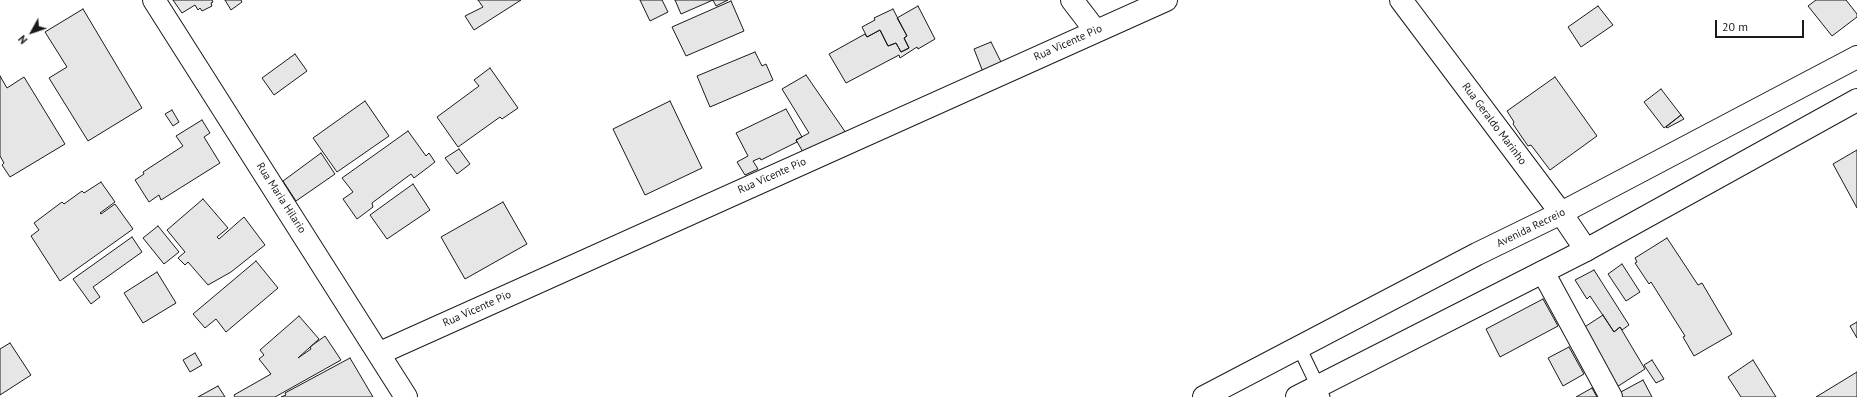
<!DOCTYPE html>
<html>
<head>
<meta charset="utf-8">
<style>
  body { margin:0 }
  #map { position:relative; width:1857px; height:397px; overflow:hidden; background:#fff; font-family:"PT Sans",sans-serif }
  canvas { display:block }
  .north { position:absolute; left:12px; top:12px; width:40px; height:40px; -webkit-text-stroke:3px #fff; paint-order:stroke; rotate:230deg; font-size:11px; font-weight:700; line-height:16px; text-align:center; color:#1a1a1a }
  .north::after { content:''; display:block; margin:auto; width:14px; height:18px; background:#1a1a1a; clip-path:polygon(50% 0,100% 100%,50% 72%,0 100%) }
  .scale { position:absolute; left:1715px; top:20px; width:89px; height:18px; box-sizing:border-box; border:2px solid #1a1a1a; border-top:0; padding-left:5px; font-size:12px; line-height:14px; white-space:nowrap; color:#1a1a1a; -webkit-text-stroke:3px #fff; paint-order:stroke }
</style>
</head>
<body>
<div id="map">
<canvas width="1857" height="397"></canvas>
<div class="north">N</div>
<div class="scale">20 m</div>
</div>
<script>
const c = document.querySelector('canvas').getContext('2d');
c.lineJoin = 'round';
function paint(path, color) { c.fillStyle = color; c.fill(path, 'evenodd'); }
const shape = rows => new Path2D(rows.map(r => 'M' + r).join(''));
function trace(path, color, width, dash) { c.strokeStyle = color; c.lineWidth = width; c.lineCap = dash ? 'butt' : 'round'; c.setLineDash(dash || []); c.stroke(path); }
function write(font, color, halo, rows, align = 'center') {
  c.font = font + ' "PT Sans",sans-serif'; c.lineWidth = 3; c.setLineDash([]); c.textBaseline = 'middle'; c.strokeStyle = halo; c.fillStyle = color; for (const [text, x, y, turn = 0] of rows) {
    c.save(); c.translate(x, y); c.rotate((+turn || 0) * Math.PI / 180); c.textAlign = isNaN(turn) ? turn : align; if (halo) c.strokeText(text, 0, 0); c.fillText(text, 0, 0); c.restore();
  }
}
const building = shape([
  [173,0,212,0,213,2,211,3,212,6,202,11,200,8,198,10,195,5,182,13,173,0],
  [225,0,241,0,242,2,231,10,225,0],
  [478,0,521,0,474,30,465,16,483,7,478,0],
  [640,0,662,0,668,12,650,21,640,0],
  [675,0,728,0,716,6,713,0,681,14,675,0],
  [1816,0,1846,0,1857,14,1857,17,1832,36,1808,6,1816,0],
  [731,1,744,31,686,56,672,27,731,1],
  [918,6,935,39,918,49,917,47,900,58,899,55,846,83,829,54,865,34,867,37,880,30,888,46,896,43,901,52,909,48,904,38,907,36,897,18,918,6],
  [1598,6,1613,25,1581,47,1568,27,1598,6],
  [83,9,142,108,88,141,49,78,67,67,45,32,83,9],
  [893,9,907,36,904,38,909,48,901,52,896,43,888,46,880,30,867,37,862,27,875,20,874,18,893,9],
  [991,42,1002,64,983,72,974,49,991,42],
  [755,52,762,66,766,64,773,80,710,107,697,76,755,52],
  [295,54,307,71,274,95,262,78,295,54],
  [490,68,518,108,502,119,500,117,458,147,437,117,479,86,474,80,490,68],
  [806,75,846,133,803,152,796,140,809,133,782,89,806,75],
  [0,76,7,88,24,77,65,144,10,177,2,165,4,163,0,156,0,76],
  [1555,77,1597,136,1550,170,1531,145,1528,146,1513,124,1514,122,1507,111,1555,77],
  [1661,89,1681,115,1664,128,1644,102,1661,89],
  [365,101,389,136,337,172,313,138,365,101],
  [670,101,702,168,645,195,613,129,670,101],
  [786,109,802,137,796,140,797,142,761,160,760,158,753,161,758,169,745,175,737,162,748,156,736,133,786,109],
  [172,110,179,122,173,126,165,114,172,110],
  [1681,115,1684,119,1667,128,1666,127,1681,115],
  [202,120,210,133,204,137,220,163,161,200,159,195,149,202,135,180,144,174,143,172,183,146,176,136,202,120],
  [408,131,426,156,429,153,435,162,414,178,411,174,372,203,373,207,357,219,343,199,353,192,342,178,408,131],
  [459,149,470,164,457,174,445,158,459,149],
  [1857,150,1857,208,1833,164,1857,150],
  [321,153,335,174,296,201,283,181,321,153],
  [101,182,115,202,100,213,101,214,115,204,133,229,60,281,31,236,39,230,34,223,62,202,64,204,82,191,84,193,101,182],
  [413,184,430,210,387,239,370,215,413,184],
  [203,199,228,228,217,237,219,239,244,217,265,245,231,272,208,285,188,262,185,265,178,258,185,252,167,230,203,199],
  [503,202,527,244,465,279,441,237,503,202],
  [158,226,179,252,164,264,143,238,158,226],
  [132,237,142,252,93,287,100,297,91,304,73,279,132,237],
  [1667,238,1698,285,1702,283,1732,334,1694,356,1683,337,1685,336,1651,282,1649,284,1635,263,1637,262,1635,258,1667,238],
  [256,261,278,288,226,332,216,319,205,328,193,314,256,261],
  [1622,264,1640,292,1626,301,1608,274,1622,264],
  [1594,270,1629,325,1622,330,1620,327,1614,332,1590,296,1587,299,1575,280,1594,270],
  [157,272,176,303,143,323,124,293,157,272],
  [1543,299,1558,326,1500,357,1486,329,1543,299],
  [1603,315,1614,332,1620,327,1645,369,1612,390,1580,330,1603,315],
  [299,316,319,339,298,358,311,349,310,347,325,336,341,360,275,397,235,397,234,395,271,374,259,359,264,355,260,350,299,316],
  [1857,322,1857,338,1850,326,1857,322],
  [10,343,31,375,0,395,0,349,10,343],
  [1569,347,1584,374,1563,386,1548,358,1569,347],
  [195,353,202,365,190,372,183,360,195,353],
  [350,358,373,397,281,397,286,395,285,393,350,358],
  [1652,360,1664,379,1656,383,1644,365,1652,360],
  [1753,360,1776,397,1741,397,1728,377,1753,360],
  [1857,372,1857,397,1816,397,1857,372],
  [1643,380,1652,397,1621,397,1619,393,1643,380],
  [218,386,225,397,198,397,218,386],
  [1592,388,1597,397,1576,397,1592,388]
]);
paint(building, '#e6e6e6');
trace(building, '#1a1a1a', 1);
const lane = shape([
  [1299,347,1323,397]
]);
const street = shape([
  [154,0,406,397],
  [1072,0,1095,30],
  [1401,0,1561,213,1586,250],
  [1543,272,1611,397],
  [380,353,1166,0]
]);
const secondary = shape([
  [1204,397,1477,254,1561,213,1857,57],
  [1297,397,1586,250,1857,100]
]);
trace(lane, '#1a1a1a', 15);
trace(street, '#1a1a1a', 24);
trace(secondary, '#1a1a1a', 24);
trace(lane, '#fff', 13);
trace(street, '#fff', 22);
trace(secondary, '#fff', 22);
write('11px', '#1a1a1a', '#fff', [
  ["Rua Vicente Pio",1068,43,-24],
  ["Rua Geraldo Marinho",1494,124,53],
  ["Rua Vicente Pio",772,176,-24],
  ["Rua Maria Hilario",281,198,57],
  ["Avenida Recreio",1531,228,-26],
  ["Rua Vicente Pio",477,309,-24]
]);
</script>
</body>
</html>
